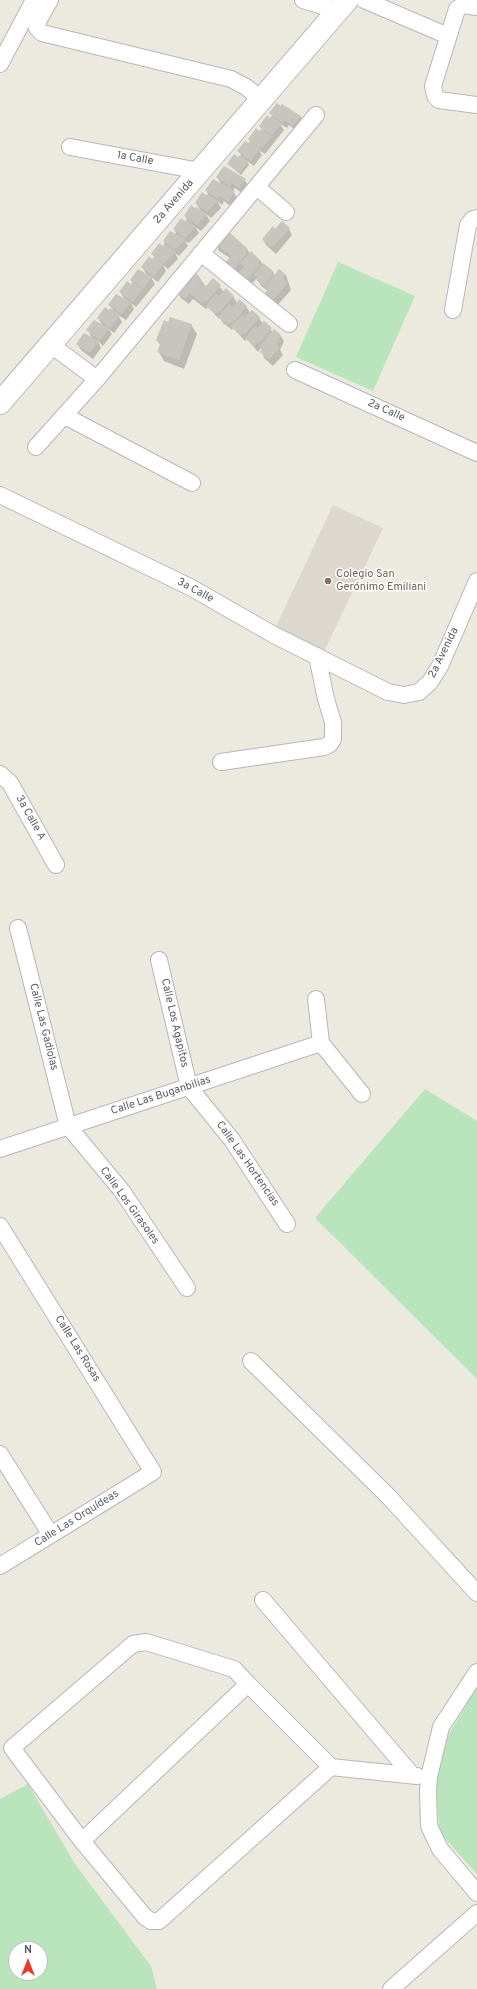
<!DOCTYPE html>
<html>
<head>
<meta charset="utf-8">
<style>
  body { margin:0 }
  #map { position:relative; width:477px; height:1989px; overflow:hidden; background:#ece9df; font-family:Overpass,sans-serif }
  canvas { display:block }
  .north { position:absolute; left:8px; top:1941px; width:40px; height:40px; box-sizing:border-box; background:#fff; border:1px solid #bcbebf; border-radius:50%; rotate:0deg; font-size:11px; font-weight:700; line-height:16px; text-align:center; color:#585c60 }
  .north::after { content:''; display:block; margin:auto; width:14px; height:18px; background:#ea3727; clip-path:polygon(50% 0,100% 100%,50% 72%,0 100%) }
</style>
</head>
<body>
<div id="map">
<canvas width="477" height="1989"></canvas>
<div class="north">N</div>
</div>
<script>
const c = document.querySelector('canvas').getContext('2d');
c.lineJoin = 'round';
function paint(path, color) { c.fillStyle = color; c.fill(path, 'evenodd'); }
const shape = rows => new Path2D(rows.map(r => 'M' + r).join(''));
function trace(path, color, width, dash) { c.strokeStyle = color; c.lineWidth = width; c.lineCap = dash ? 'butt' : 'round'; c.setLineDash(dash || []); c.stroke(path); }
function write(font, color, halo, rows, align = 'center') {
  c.font = font + ' Overpass,sans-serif'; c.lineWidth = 3; c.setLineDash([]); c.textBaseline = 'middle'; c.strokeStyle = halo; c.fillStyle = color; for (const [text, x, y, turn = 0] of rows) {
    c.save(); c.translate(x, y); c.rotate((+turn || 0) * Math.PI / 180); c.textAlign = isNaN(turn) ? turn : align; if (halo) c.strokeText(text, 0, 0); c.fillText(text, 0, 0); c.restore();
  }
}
paint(shape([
  [333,505,383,528,322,656,273,633]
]), '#dcd8cd');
paint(shape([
  [338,262,415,296,373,391,296,357],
  [425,1089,477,1121,477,1379,315,1218],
  [477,1687,477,1874,440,1833,434,1773,449,1734],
  [28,1784,75,1864,151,1966,157,1989,0,1989,0,1799],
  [16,1949,40,1949,40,1973,16,1973]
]), '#bae4bb');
paint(shape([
  [271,113,300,116,304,122,297,131,289,125,287,128,280,124,284,130,265,154,259,150,262,155,254,166,247,161,249,165,241,175,228,164,239,158,241,155,239,151,251,142,249,139,260,132,264,132,260,126,270,119,272,117],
  [217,177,245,180,248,186,243,194,235,188,233,191,237,198,232,207,224,201,222,205,217,201,221,208,211,218,205,213,210,221,201,231,195,227,199,233,189,243,185,241,188,246,179,256,175,253,178,259,168,269,163,265,166,271,158,282,151,277,155,284,136,307,131,303,134,309,126,320,118,315,122,322,114,333,108,329,112,334,103,346,98,341,101,348,93,359,81,350,77,344,92,338,88,330,102,325,98,318,114,312,110,305,125,300,120,292,131,285,133,283,131,280,147,275,142,267,153,260,155,257,153,254,163,247,165,244,164,242,175,235,176,233,174,229,186,223,187,220,185,216,200,210,196,203,208,194,206,190,221,184],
  [289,229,292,235,276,254,266,245,263,239,275,230],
  [216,245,247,249,250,254,260,260,263,265,264,264,273,272,275,276,286,275,291,290,275,308,268,291,261,286,257,278,250,286,237,275,229,269,230,258,219,251],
  [199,277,206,287,213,279,224,292,233,296,237,303,246,306,250,313,259,318,263,324,264,323,273,332,280,335,284,341,280,350,283,355,273,366,264,358,261,348,258,352,247,339,245,341,233,328,232,330,223,323,220,318,219,319,208,307,206,309,193,299,189,304,181,298,177,291],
  [191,325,197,334,184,369,164,361,159,352,161,346,157,340]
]), '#0003');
paint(shape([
  [277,103,281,106,282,104,301,116,293,126,285,120,283,123,269,113],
  [267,115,270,118,271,116,281,123,272,136,259,126],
  [256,128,259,131,261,129,272,137,261,148,248,139],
  [245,141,249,143,250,141,260,148,251,161,237,151],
  [234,154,238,157,240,155,248,161,240,173,227,164],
  [224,166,246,179,239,188,232,183,229,186,216,177],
  [213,179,235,191,228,202,220,196,218,199,205,190],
  [202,192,206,195,208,194,218,201,207,212,195,203],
  [191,205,195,208,196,207,207,214,197,225,184,216],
  [181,218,185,221,187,220,196,227,185,238,173,229],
  [282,221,290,228,272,248,262,239,273,226,275,229],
  [170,231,186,239,175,250,163,241],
  [229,232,248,249,245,252,247,253,233,270,225,263,231,256,215,244],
  [159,243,163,246,164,244,176,252,164,264,151,254],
  [251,251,260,260,258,262,260,265,246,280,238,273,244,267,240,263],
  [149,256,152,259,154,257,163,264,154,277,141,267],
  [263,263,273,271,271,274,273,275,264,286,256,280,258,278,254,275],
  [138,269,152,277,143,289,130,280],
  [279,269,286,275,283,279,288,283,271,302,263,296,268,289,265,287],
  [193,271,200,277,199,278,202,282,197,289,203,283,206,286,213,278,221,285,206,302,205,300,202,303,190,293,185,299,176,291],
  [127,281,131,284,132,282,142,289,133,302,119,292],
  [226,288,234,296,220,312,218,311,215,314,206,306,216,293,219,296],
  [116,294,131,302,122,314,108,305],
  [239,299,247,306,232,324,230,322,228,324,218,317,229,304,233,307],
  [105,307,109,310,110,308,120,315,110,328,97,318],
  [252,310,260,317,245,334,243,333,241,335,231,327,242,315,245,318],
  [170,317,192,324,179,360,157,352,161,342,156,340,164,320,168,322],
  [94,320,109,328,100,340,86,330],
  [264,321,272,328,258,344,257,343,254,346,245,338,255,326,258,328],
  [274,329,281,335,278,338,280,340,276,344,280,348,269,360,260,352,262,349,259,347],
  [84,333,99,341,90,353,76,344]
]), '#c8c5be');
const street = shape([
  [50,0,38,21,37,28,42,33,231,79,246,87,262,100],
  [303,0,339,11],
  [364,0,448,36],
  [477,7,463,5,457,9,433,86,435,96,439,100,477,105],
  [0,64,34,0],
  [70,147,200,171],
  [257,187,286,212],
  [201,253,289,324],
  [453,310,468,225,473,219,477,218],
  [51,345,97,379],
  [295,370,477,453],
  [65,416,192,483],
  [36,447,97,379,316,115],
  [0,495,190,587,274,635,388,692,404,695,419,692,430,682,440,666,477,581],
  [221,762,324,747,330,744,333,739,333,722,326,699,317,656],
  [0,774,10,783,56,865],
  [18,928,68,1126,122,1191,187,1288],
  [159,960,189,1087,232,1140,287,1224],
  [316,999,321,1043],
  [321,1043,362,1094],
  [0,1149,321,1043],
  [0,1226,153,1472,0,1566],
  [251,1361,388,1496,477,1593],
  [0,1454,51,1535],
  [263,1600,412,1775],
  [477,1672,441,1727,429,1777,428,1791,429,1826,440,1849,477,1893],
  [331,1767,417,1776],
  [82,1841,248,1684,331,1767,159,1921,151,1921,145,1917,82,1841,12,1748,133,1644,146,1642,234,1669,248,1684],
  [391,1989,477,1913]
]);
const secondary = shape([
  [0,403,347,0]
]);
trace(street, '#b5b7bc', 18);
trace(secondary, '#b5b9be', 24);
trace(street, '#fff', 16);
trace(secondary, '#fff', 22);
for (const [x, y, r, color] of [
  [328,581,4,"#8d6e63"]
]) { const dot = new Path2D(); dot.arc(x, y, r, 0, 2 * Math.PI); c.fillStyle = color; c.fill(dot); trace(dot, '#fff', 1.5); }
write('11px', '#585c60', '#fff', [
  ["1a Calle",135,159,10],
  ["2a Avenida",174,202,-49],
  ["2a Calle",386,411,24],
  ["3a Calle",195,591,28],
  ["2a Avenida",444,653,-64],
  ["3a Calle A",30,818,61],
  ["Calle Los Agapitos",174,1023,77],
  ["Calle Las Gadiolas",43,1027,76],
  ["Calle Las Buganbilias",161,1096,-18],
  ["Calle Las Hortencias",247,1164,55],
  ["Calle Los Girasoles",129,1206,54],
  ["Calle Las Rosas",77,1349,58],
  ["Calle Las Orquídeas",77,1519,-32]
]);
write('11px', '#785e54', '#fff', [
  ["Colegio San",336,575],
  ["Gerónimo Emiliani",336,588]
], 'left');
</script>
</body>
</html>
